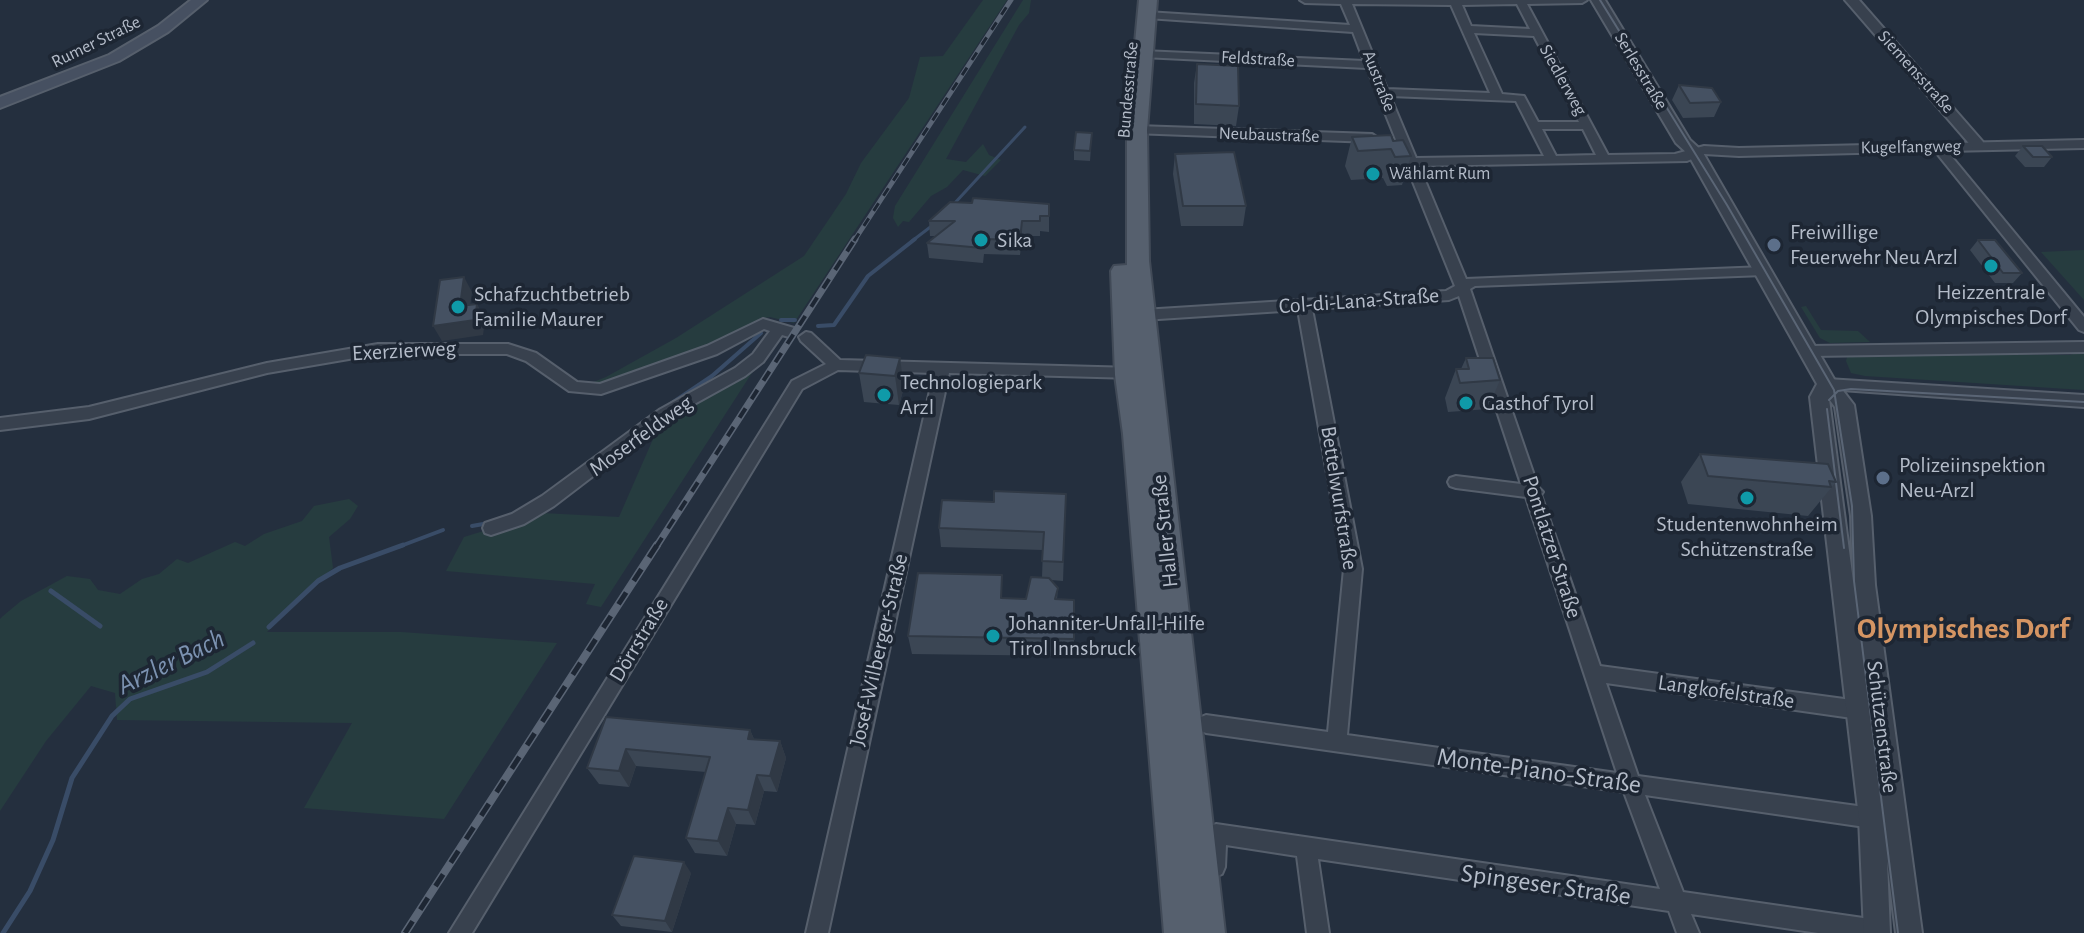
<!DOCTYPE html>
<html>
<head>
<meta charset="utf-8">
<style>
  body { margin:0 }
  canvas { display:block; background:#242f3e }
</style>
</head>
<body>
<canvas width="2084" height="933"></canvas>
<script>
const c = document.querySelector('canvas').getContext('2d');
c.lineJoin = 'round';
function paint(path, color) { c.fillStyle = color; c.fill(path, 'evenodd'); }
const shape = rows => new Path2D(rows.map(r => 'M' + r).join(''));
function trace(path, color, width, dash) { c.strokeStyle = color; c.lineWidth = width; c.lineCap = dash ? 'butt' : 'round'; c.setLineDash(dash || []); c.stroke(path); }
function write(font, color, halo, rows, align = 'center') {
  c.font = font + ' "Alegreya Sans",sans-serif'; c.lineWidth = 7; c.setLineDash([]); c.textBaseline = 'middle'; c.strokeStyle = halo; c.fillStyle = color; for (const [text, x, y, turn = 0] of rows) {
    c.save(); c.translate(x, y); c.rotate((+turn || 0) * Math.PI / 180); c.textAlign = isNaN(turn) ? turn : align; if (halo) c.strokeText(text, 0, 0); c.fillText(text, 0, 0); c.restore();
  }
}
paint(shape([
  [983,0,1007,0,794,323,770,317,760,319,709,348,608,383,581,387,606,377,676,338,804,256,846,194,861,163,909,98,920,57,943,56],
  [1023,0,1031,0,1029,13,1019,25,946,159,966,162,983,144,989,155,1001,160,985,176,963,170,947,187,931,196,909,222,903,221,898,227,893,218,895,206],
  [2084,250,2084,300,2041,252],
  [1806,306,1821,330,1858,331,1870,342,1830,343,1820,338,1801,307],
  [2084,350,2084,390,1865,376,1851,373,1846,361,1847,357,1948,354,2070,355],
  [757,365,601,607,586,604,595,584,446,571,464,537,542,513,619,517,664,414],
  [349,499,358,506,350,519,329,537,333,568,267,632,401,632,557,643,444,819,304,808,352,723,117,720,115,693,91,686,46,741,0,811,0,619,3,616,21,601,67,576,90,579,98,590,120,594,142,579,159,574,177,559,188,563,235,542,245,546,264,534,302,521,314,506]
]), '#263c3f');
trace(shape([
  [953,205,1025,127],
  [912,241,933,225]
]), '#394c67', 3);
trace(shape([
  [781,320,795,320],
  [818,326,834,325,868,276,915,239],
  [669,405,712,376,761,333],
  [472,526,489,523],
  [398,547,443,530]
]), '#394c67', 4);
trace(shape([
  [51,591,100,626],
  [269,627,318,581,340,568,403,545],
  [3,933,30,891,53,840,72,778,112,716,130,699,207,672,253,643]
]), '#394c67', 5);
const minor = shape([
  [1300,0,1587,0,1582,3,1527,4,1608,155,1675,154,1704,146,1739,148,2084,140,2084,148,1947,151,2084,317,2084,332,2079,330,1935,151,1739,156,1704,154,1687,161,1419,166,1466,279,1764,267,1771,271,1764,275,1475,286,1470,289,1538,487,1543,492,1541,495,1600,666,1859,701,1866,704,1868,710,1866,716,1859,719,1606,683,1638,776,1872,808,1879,811,1882,818,1879,825,1872,828,1645,795,1683,892,1877,920,1885,923,1887,933,1818,933,1691,914,1699,933,1677,933,1669,911,1318,859,1329,933,1307,933,1297,856,1226,845,1225,867,1222,874,1215,877,1208,874,1205,867,1206,834,1209,827,1216,824,1660,889,1624,792,1206,733,1199,730,1196,724,1199,718,1206,715,1328,732,1344,569,1298,310,1143,320,1136,315,1143,310,1446,291,1455,286,1367,68,1143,57,1137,54,1143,51,1364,61,1353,32,1147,18,1142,15,1147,12,1350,25,1341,4,1305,3,1300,0],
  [1352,4,1451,5,1490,93,1387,89,1352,4],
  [1517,4,1530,29,1471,26,1462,5,1517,4],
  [1474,33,1534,36,1579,122,1538,122,1524,96,1502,94,1474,33],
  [1390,96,1516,101,1544,156,1416,158,1390,96],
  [1542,129,1583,129,1596,155,1556,156,1542,129],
  [1459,296,1521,484,1456,476,1450,478,1448,482,1450,486,1456,488,1526,497,1617,773,1347,735,1362,569,1312,309,1449,300,1459,296],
  [1137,126,1372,134,1378,138,1372,142,1133,133,1133,127,1137,126],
  [763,319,794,328,796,332,789,337,782,335,763,362,745,376,669,418,554,506,524,524,491,535,485,533,483,528,485,523,512,514,542,496,659,410,735,368,753,354,770,331,764,329,717,354,601,394,569,391,526,361,507,354,378,354,267,373,89,419,0,430,0,418,89,407,267,363,378,344,508,344,536,353,577,382,600,384,707,346,763,319],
  [806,332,811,333,840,360,1134,368,1141,373,1134,378,949,373,828,933,806,933,934,373,838,370,802,389,472,933,449,933,792,381,826,364,801,341,799,337,806,332],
  [2084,342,2084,352,1811,356,1804,351,1811,346,2084,342],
  [1827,379,2084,395,2084,407,1827,389,1819,384,1827,379]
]);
const tertiary = shape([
  [1591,0,1605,0,1690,140,1702,151,1834,379,1854,405,1871,516,1875,585,1922,933,1896,933,1887,861,1890,933,1864,933,1859,818,1810,397,1817,384,1688,154,1676,143,1591,0],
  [1829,399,1835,407,1851,516,1853,581,1829,399],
  [1845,0,1859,0,1983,142,1983,148,1973,148,1845,0]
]);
const secondary = shape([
  [191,0,207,0,168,32,119,61,0,108,0,97,109,55,158,26,191,0]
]);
const primary = shape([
  [1139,0,1157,0,1147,130,1149,261,1225,933,1164,933,1123,434,1115,375,1111,271,1114,266,1127,265,1127,130,1139,0]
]);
trace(minor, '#565f6c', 4);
trace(tertiary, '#565f6c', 4);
trace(secondary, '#565f6c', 4);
trace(primary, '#414a57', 4);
paint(minor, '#38414e');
paint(tertiary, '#38414e');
paint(secondary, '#465061');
paint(primary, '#56606e');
trace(shape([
  [1600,0,1727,205,1834,390,1852,506,1854,581,1898,933],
  [1829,400,1838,391,1851,389,2084,402],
  [1827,409,1844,548]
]), '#5a6575', 2);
const railFar2 = shape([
  [854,241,1011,0]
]);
const railFar1 = shape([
  [656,547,855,239]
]);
const rail = shape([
  [405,933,657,545]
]);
trace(railFar2, '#5a6575', 5);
trace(railFar1, '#5a6575', 7);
trace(rail, '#5a6575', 8);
trace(railFar2, '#1d2633', 3, [9]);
trace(railFar1, '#1d2633', 4, [11]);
trace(rail, '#1d2633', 5, [14]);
paint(shape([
  [1197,64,1239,106,1236,126,1194,124,1194,83],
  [1679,85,1721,102,1714,117,1683,118,1672,100],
  [1092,133,1090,161,1074,160,1074,150],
  [1352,137,1393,141,1411,156,1402,185,1387,186,1383,178,1351,180,1345,166],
  [2023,146,2052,157,2044,167,2025,167,2015,156],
  [1175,154,1246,206,1243,226,1181,226,1173,174],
  [1049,204,1049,232,1040,231,1040,236,1022,236,1020,255,984,254,983,263,929,258,927,243,936,236,930,236,929,221],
  [1978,240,2022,273,2013,283,1995,283,1970,250],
  [900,358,904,387,899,405,864,402,859,373],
  [1466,358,1500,380,1488,409,1448,412,1445,398,1456,369,1461,369],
  [1700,454,1836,482,1808,516,1688,504,1681,482],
  [1066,494,1063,581,1051,580,1058,588,1057,599,1074,639,1073,656,912,654,908,636,1003,598,1026,599,1042,577,1043,550,941,547,939,528,994,502],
  [606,717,750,730,754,739,780,741,786,758,777,792,764,791,755,825,736,824,727,856,695,853,686,838,706,772,636,766,629,787,599,784,587,768],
  [691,873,672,932,621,926,612,915]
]), '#3b4654');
paint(shape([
  [1022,221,1022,236,1020,255,1020,240],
  [464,277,472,292,468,321,477,304,485,319,483,335,442,341,433,326,460,306],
  [900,358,904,387,899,405,895,376],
  [750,730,757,746,748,739],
  [780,741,786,758,777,792,770,776],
  [626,749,636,766,629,787,619,771],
  [757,775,764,791,755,825,748,810],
  [728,808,736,824,727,856,718,841],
  [684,862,691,873,672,932,665,921]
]), '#303945');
const building = shape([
  [1197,64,1238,66,1239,106,1196,104,1197,64],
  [1679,85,1712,88,1721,102,1690,103,1679,85],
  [1076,132,1092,133,1090,151,1074,150,1076,132],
  [1391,135,1393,141,1403,140,1411,156,1395,157,1391,149,1358,151,1352,137,1391,135],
  [2023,146,2042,146,2052,157,2033,157,2023,146],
  [1234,152,1246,206,1183,206,1175,154,1234,152],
  [973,198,1049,204,1049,216,1040,216,1040,221,1022,221,1020,240,983,239,982,248,927,243,955,221,929,221,950,202,972,203,973,198],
  [1978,240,1995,240,2022,273,2003,273,1978,240],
  [464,277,460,306,477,304,475,320,433,326,440,280,464,277],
  [866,355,900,358,895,376,859,373,866,355],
  [1466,358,1493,358,1500,380,1460,383,1456,369,1469,369,1466,358],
  [1700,454,1828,464,1836,482,1829,481,1831,487,1708,476,1700,454],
  [994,491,1066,494,1063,562,1042,561,1044,532,939,528,942,500,994,502,994,491],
  [918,573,1002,575,1001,598,1026,599,1031,577,1049,578,1058,588,1055,599,1074,600,1074,639,908,636,918,573],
  [606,717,750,730,748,739,780,741,770,776,757,775,748,810,728,808,718,841,686,838,710,757,626,749,619,771,587,768,606,717],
  [634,856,684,862,665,921,612,915,634,856]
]);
paint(building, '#455162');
trace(building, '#303945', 2);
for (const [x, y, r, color] of [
  [1373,174,8,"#0f9aa8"],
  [981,240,8,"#0f9aa8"],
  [1774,245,8,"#5c6f8a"],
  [1991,266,8,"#0f9aa8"],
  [458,307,8,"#0f9aa8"],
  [884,395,8,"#0f9aa8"],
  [1466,403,8,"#0f9aa8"],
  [1883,478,8,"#5c6f8a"],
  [1747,498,8,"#0f9aa8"],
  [993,636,8,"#0f9aa8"]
]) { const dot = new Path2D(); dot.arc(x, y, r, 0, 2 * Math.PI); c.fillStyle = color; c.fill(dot); trace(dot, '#1d2633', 3); }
write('18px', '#b4bcc9', '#1d2633', [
  ["Rumer Straße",96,42,-26],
  ["Feldstraße",1258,59,3],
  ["Serlesstraße",1641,71,59],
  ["Siemensstraße",1916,72,48],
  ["Siedlerweg",1563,80,61],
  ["Austraße",1379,81,69],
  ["Bundesstraße",1128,90,-85],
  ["Neubaustraße",1269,135,2],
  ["Kugelfangweg",1911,147,-1]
]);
write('18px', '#b4bcc9', '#1d2633', [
  ["Wählamt Rum",1389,174]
], 'left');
write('22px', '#b4bcc9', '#1d2633', [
  ["Freiwillige",1790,232],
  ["Feuerwehr Neu Arzl",1790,257],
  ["Sika",997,240],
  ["Heizzentrale",1991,292,"center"],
  ["Olympisches Dorf",1991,317,"center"],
  ["Schafzuchtbetrieb",474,294],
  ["Familie Maurer",474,319],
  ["Technologiepark",900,382],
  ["Arzl",900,407],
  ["Gasthof Tyrol",1482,403],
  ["Polizeiinspektion",1899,465],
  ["Neu-Arzl",1899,490],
  ["Studentenwohnheim",1747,524,"center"],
  ["Schützenstraße",1747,549,"center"],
  ["Johanniter-Unfall-Hilfe",1009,623],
  ["Tirol Innsbruck",1009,648]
], 'left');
write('22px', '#b4bcc9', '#1d2633', [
  ["Col-di-Lana-Straße",1359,301,-4],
  ["Exerzierweg",404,351,-3],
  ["Moserfeldweg",641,436,-36],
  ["Bettelwurfstraße",1339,498,81],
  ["Haller Straße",1165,531,-96],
  ["Pontlatzer Straße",1552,547,72],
  ["Dörrstraße",639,640,-59],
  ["Josef-Wilberger-Straße",879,650,-77],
  ["Langkofelstraße",1726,692,8],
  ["Schützenstraße",1882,727,83]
]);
write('26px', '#b4bcc9', '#1d2633', [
  ["Monte-Piano-Straße",1539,771,8],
  ["Spingeser Straße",1546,885,8]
]);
write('italic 28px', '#7c92b1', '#1d2633', [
  ["Arzler Bach",171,662,-26]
]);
write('bold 30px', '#d59563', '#1d2633', [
  ["Olympisches Dorf",1963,629]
]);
</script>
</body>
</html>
